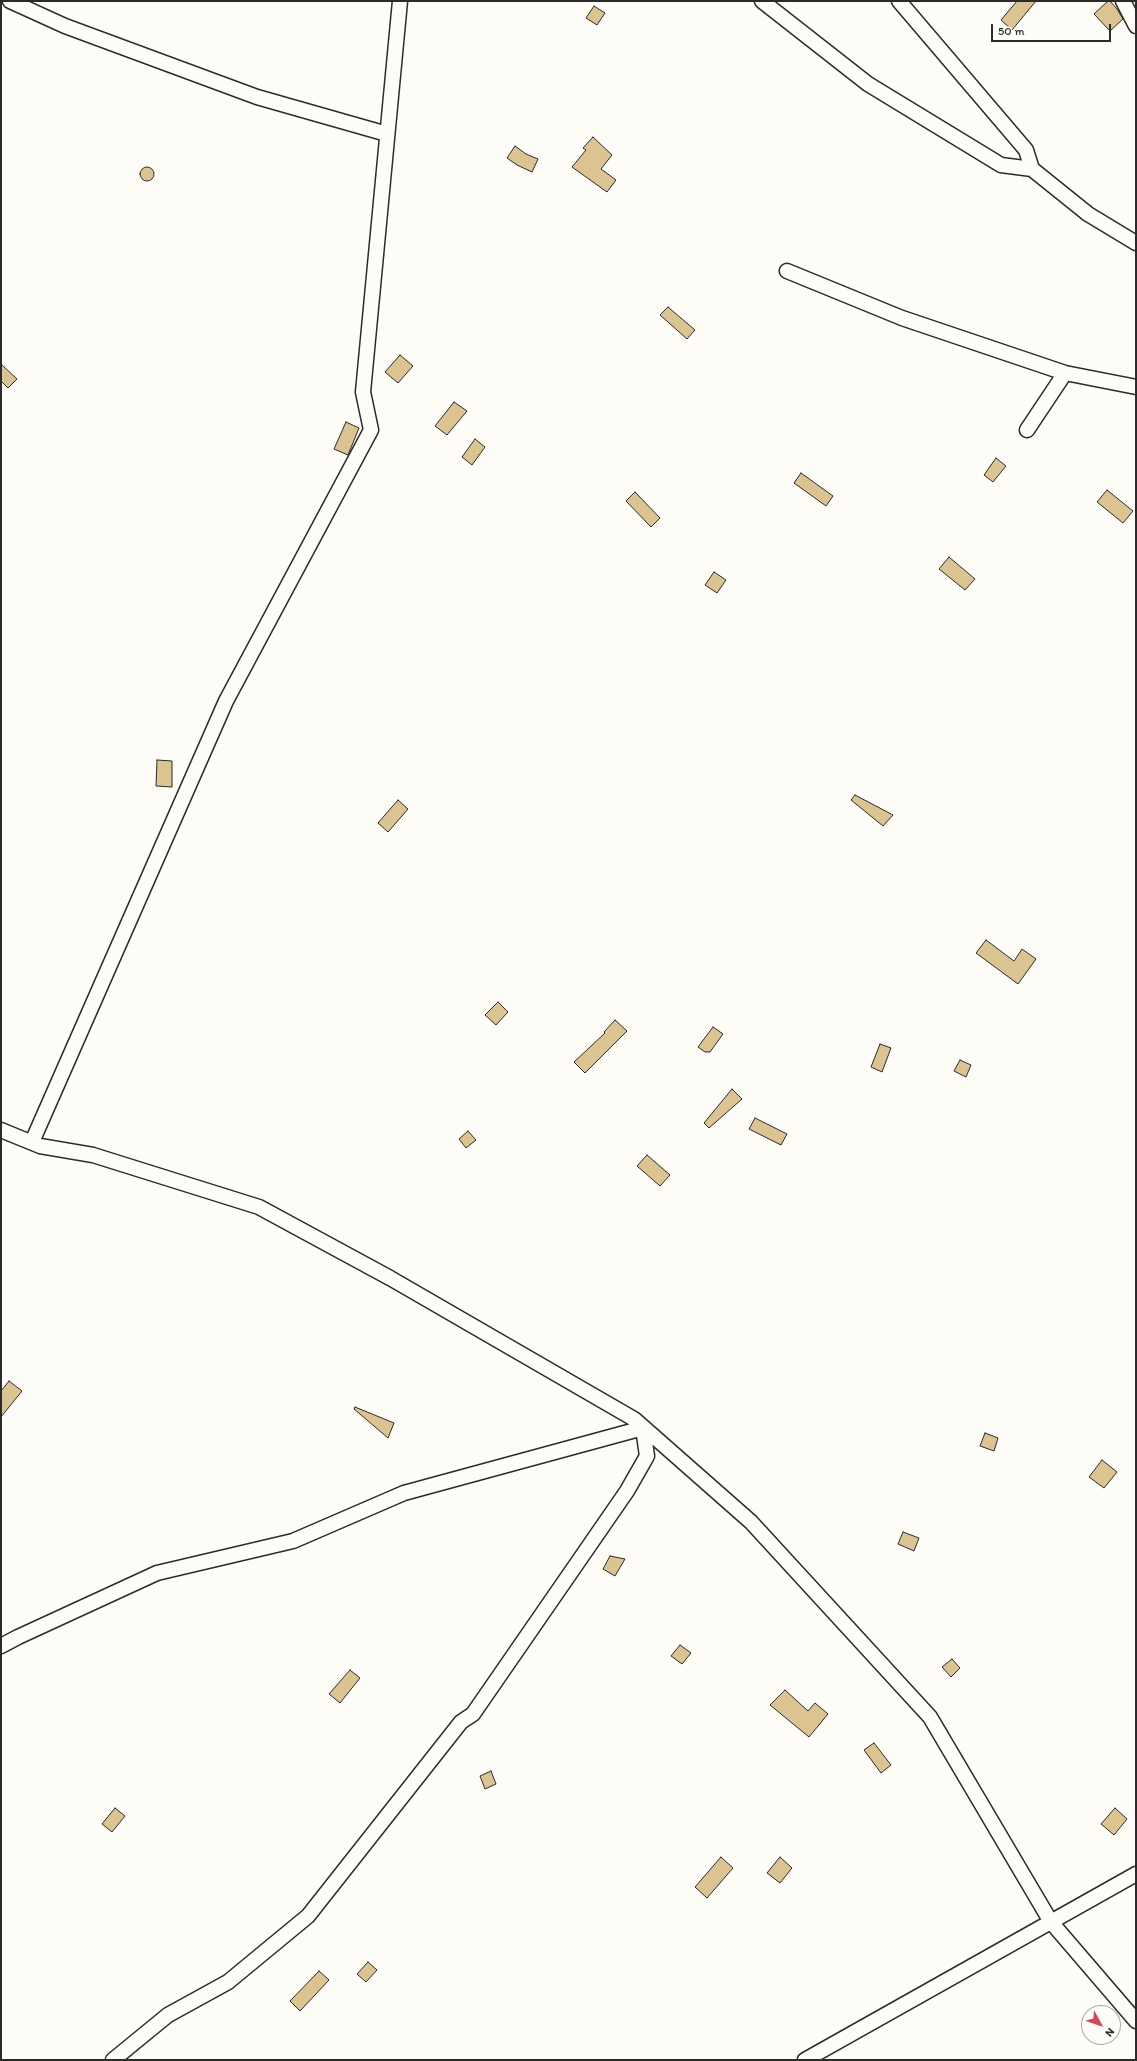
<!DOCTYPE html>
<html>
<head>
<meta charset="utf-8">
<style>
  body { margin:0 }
  #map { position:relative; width:1137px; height:2061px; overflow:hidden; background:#fdfcf7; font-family:Itim,sans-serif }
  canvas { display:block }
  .frame { position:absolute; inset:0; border:2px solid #2b2b2b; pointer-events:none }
  .north { position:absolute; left:1081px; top:2005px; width:40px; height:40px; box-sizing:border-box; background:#fdfcf7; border:1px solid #a9a8a5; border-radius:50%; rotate:130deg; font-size:11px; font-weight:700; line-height:16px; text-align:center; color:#2b2b2b }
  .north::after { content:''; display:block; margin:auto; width:14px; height:18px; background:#d1495b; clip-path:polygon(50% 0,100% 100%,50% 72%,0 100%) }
  .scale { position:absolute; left:991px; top:24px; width:120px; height:18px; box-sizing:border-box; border:2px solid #2b2b2b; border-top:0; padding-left:5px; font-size:12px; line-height:14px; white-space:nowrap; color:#2b2b2b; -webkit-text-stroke:3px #fdfcf7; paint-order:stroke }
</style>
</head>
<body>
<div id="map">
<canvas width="1137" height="2061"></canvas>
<div class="frame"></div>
<div class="north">N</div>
<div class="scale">50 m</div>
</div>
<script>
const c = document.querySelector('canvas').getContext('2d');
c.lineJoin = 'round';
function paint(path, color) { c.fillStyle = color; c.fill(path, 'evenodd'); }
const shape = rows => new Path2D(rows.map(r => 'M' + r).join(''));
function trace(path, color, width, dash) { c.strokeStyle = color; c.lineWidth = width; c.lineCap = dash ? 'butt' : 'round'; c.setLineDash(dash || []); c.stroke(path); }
const building = shape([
  [1017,1,1036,1,1012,30,1001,20,1017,1],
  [1108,1,1110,1,1117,9,1123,19,1110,31,1094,14,1108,1],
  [594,6,605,13,597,25,586,18,594,6],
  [593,137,612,155,601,169,616,180,607,192,572,167,586,150,583,148,593,137],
  [515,146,526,154,538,159,532,172,517,165,507,158,515,146],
  '140 174a7 7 0 1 1 14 0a7 7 0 1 1-14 0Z',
  [668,307,695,330,687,339,660,315,668,307],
  [400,355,413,366,398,383,385,372,400,355],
  [1,364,17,379,8,388,1,381,1,364],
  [454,402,467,411,447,435,435,426,454,402],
  [346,422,359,428,348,455,334,449,346,422],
  [475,439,485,447,472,465,462,457,475,439],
  [996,458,1006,466,993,482,984,475,996,458],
  [801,473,833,496,826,506,794,483,801,473],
  [1107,490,1133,511,1123,523,1097,502,1107,490],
  [635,492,660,518,651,527,626,501,635,492],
  [949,557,975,579,965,590,939,569,949,557],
  [714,572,726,580,717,593,705,585,714,572],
  [157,760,172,761,172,787,156,786,157,760],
  [855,795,893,815,883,826,851,800,855,795],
  [398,800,408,809,388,832,378,823,398,800],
  [986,940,1014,961,1022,949,1036,959,1018,984,976,953,986,940],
  [498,1002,508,1012,496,1025,485,1015,498,1002],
  [615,1020,627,1031,585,1073,574,1062,605,1033,604,1032,615,1020],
  [713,1027,723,1034,710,1052,705,1052,698,1047,713,1027],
  [880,1044,891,1048,882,1072,871,1067,880,1044],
  [960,1060,971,1065,966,1077,954,1071,960,1060],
  [732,1089,742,1099,709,1128,704,1123,732,1089],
  [755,1118,787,1134,781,1145,749,1129,755,1118],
  [468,1131,476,1140,466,1148,459,1139,468,1131],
  [647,1155,670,1175,660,1186,637,1166,647,1155],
  [9,1381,22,1391,1,1417,1,1391,9,1381],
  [355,1407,394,1423,388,1438,354,1409,355,1407],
  [985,1433,998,1438,994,1451,980,1446,985,1433],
  [1102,1460,1117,1472,1104,1488,1089,1477,1102,1460],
  [903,1532,919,1538,914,1551,898,1544,903,1532],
  [610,1556,625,1559,615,1576,603,1569,610,1556],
  [680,1645,691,1653,682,1664,671,1656,680,1645],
  [952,1659,960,1668,951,1677,942,1667,952,1659],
  [350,1670,360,1678,340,1703,329,1694,350,1670],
  [785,1690,808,1711,815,1703,828,1714,809,1737,770,1705,785,1690],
  [874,1743,891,1765,881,1773,864,1750,874,1743],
  [491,1771,496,1784,485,1789,480,1776,491,1771],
  [115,1808,125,1816,112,1832,102,1824,115,1808],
  [1115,1808,1127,1819,1114,1835,1101,1824,1115,1808],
  [721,1857,733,1868,707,1898,695,1887,721,1857],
  [780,1857,792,1868,780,1883,767,1873,780,1857],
  [368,1962,377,1970,366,1982,357,1974,368,1962],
  [319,1971,329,1980,300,2011,290,2001,319,1971]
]);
paint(building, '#dcc392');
trace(building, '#2b2b2b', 1);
const minor = shape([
  [10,1,65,26,257,97,387,134],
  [762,1,868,84,1001,165,1032,169,1088,214,1136,243],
  [899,1,1026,150,1032,169],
  [1123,1,1136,26],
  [787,271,902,318,1065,373,1136,387],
  [1027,430,1065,373],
  [1,1130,40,1146,93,1155,259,1207,390,1278,634,1419,751,1522,930,1717,1051,1922,1136,2021],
  [32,1142,226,701,371,430,363,392,400,1],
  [1,1646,18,1637,157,1573,293,1541,404,1493,643,1428,647,1456,627,1491,473,1714,461,1722,308,1916,228,1982,168,2015,113,2060],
  [805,2060,1136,1874]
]);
trace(minor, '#2b2b2b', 17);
trace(minor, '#fdfcf7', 14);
</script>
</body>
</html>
